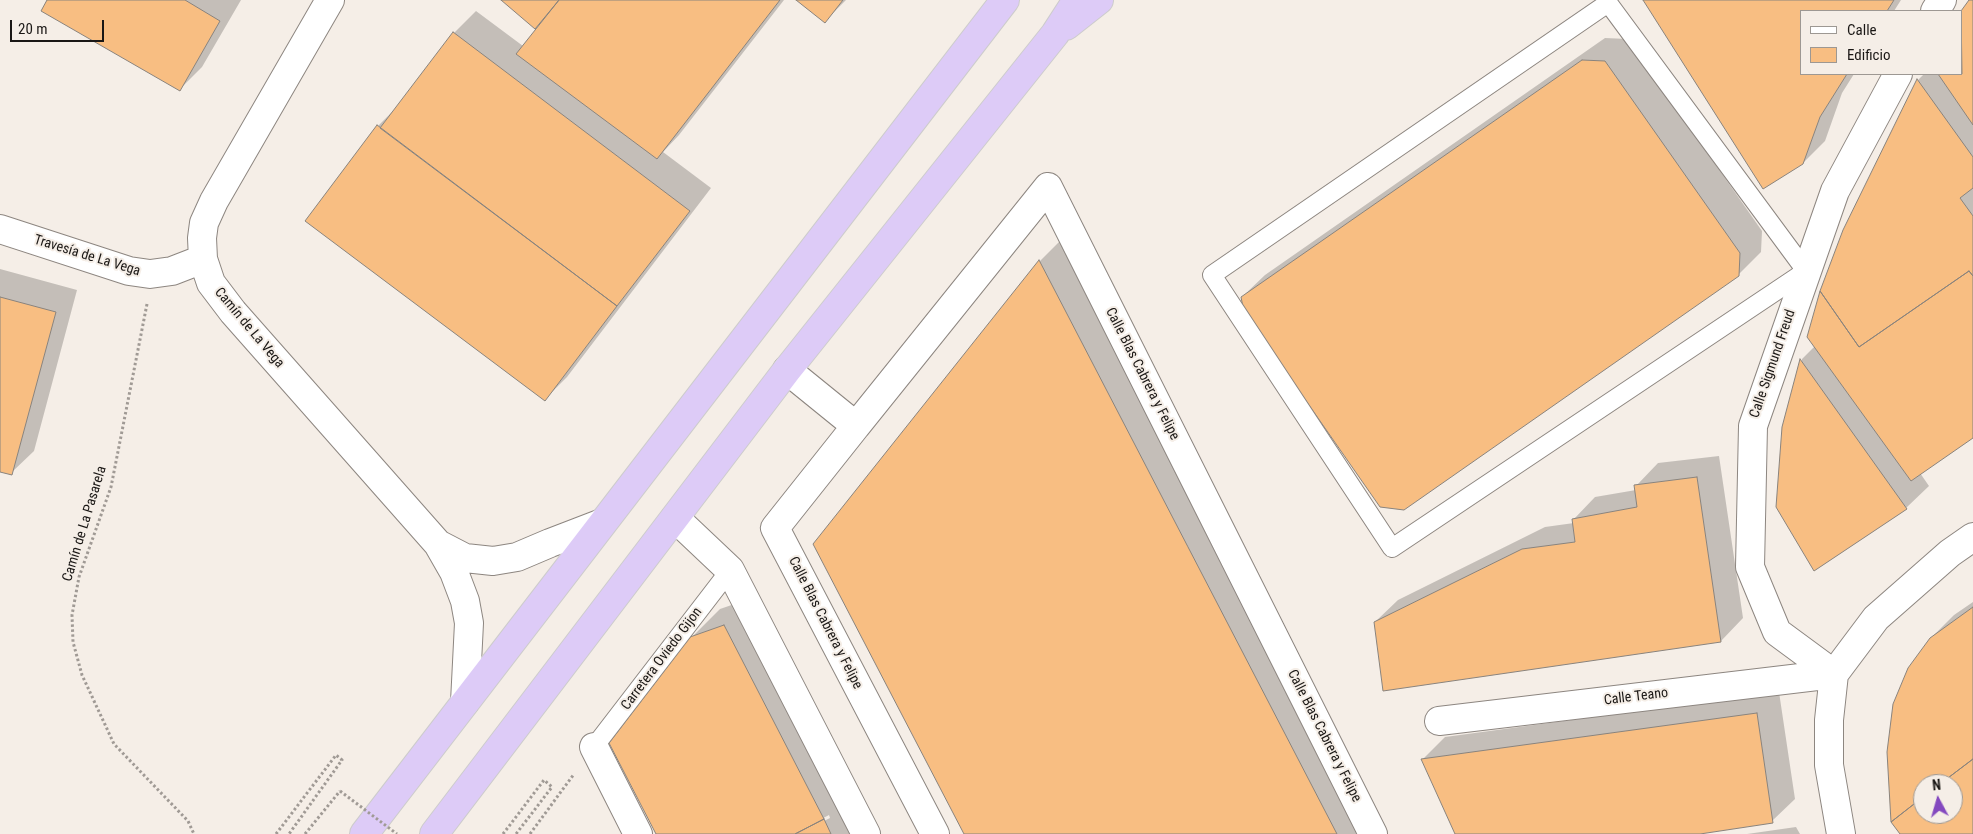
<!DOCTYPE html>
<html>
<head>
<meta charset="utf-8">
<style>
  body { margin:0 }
  #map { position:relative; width:1973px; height:834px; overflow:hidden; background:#f5eee7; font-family:"Roboto Condensed",sans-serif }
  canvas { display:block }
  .legend { position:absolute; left:1800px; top:10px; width:162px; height:65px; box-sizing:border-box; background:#f5eee7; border:1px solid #9d9893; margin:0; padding:6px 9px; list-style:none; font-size:15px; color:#1a1715 }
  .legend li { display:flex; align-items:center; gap:10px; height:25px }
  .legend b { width:25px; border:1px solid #9d9893 }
  .north { position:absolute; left:1913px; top:774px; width:50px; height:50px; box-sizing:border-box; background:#f5eee7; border:1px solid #9d9893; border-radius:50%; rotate:354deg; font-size:14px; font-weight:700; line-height:20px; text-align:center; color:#1a1715 }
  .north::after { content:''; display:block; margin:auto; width:18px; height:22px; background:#8449bf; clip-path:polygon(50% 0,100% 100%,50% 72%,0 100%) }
  .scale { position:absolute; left:10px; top:20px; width:94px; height:22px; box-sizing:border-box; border:2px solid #1a1715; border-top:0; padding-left:6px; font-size:15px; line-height:18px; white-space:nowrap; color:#1a1715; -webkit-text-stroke:4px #f5eee7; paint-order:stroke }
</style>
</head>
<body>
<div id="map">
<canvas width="1973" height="834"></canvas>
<ul class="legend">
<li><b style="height:6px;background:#fff"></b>Calle</li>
<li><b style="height:14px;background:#f8be82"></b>Edificio</li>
</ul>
<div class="north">N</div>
<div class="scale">20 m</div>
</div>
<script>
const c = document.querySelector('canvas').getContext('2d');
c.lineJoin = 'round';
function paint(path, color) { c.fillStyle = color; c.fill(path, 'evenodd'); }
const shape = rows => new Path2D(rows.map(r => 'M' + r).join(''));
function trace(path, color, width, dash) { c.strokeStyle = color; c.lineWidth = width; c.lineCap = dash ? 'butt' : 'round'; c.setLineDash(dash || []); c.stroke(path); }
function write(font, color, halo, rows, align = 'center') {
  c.font = font + ' "Roboto Condensed",sans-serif'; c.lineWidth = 4; c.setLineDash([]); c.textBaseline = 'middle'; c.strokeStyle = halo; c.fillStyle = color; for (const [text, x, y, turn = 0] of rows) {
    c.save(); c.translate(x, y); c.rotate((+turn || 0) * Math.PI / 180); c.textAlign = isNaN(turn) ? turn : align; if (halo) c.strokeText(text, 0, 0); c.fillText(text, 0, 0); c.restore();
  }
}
paint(shape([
  [48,0,241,0,202,67,179,90],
  [503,0,784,0,679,135,663,152,711,188,567,377,544,400,378,126,396,108,454,33,476,11,523,46,537,29],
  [798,0,846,0,825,21],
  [1644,0,1901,0,1894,11,1802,11,1802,74,1854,74,1842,93,1825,141,1802,164],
  [1971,0,1973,0,1973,437,1920,473,1929,486,1906,508,1783,427,1802,359,1815,346,1844,231,1918,80,1924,74,1962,74,1962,12],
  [1605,38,1628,39,1762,231,1761,252,1738,275,1242,297,1265,275],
  [1062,239,1370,834,965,834,814,544,1040,261],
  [0,269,77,290,34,451,11,473,0,470],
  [1719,456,1743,618,1721,641,1375,622,1398,600,1545,527,1574,523,1573,520,1595,497,1636,490,1636,486,1658,463],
  [752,598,865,834,798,834,830,818,829,815,793,834,657,834,691,638,720,609],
  [1973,602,1973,834,1902,834,1931,638,1954,615],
  [1923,784,1953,784,1953,814,1923,814],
  [1779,692,1795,799,1772,821,1692,834,1457,834,1423,759,1445,737],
  [1796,827,1800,834,1747,834]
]), '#0003');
const building = shape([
  [47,0,185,0,220,21,180,91,41,11,47,0],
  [501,0,559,0,535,29,501,0],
  [559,0,780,0,657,159,516,54,559,0],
  [796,0,843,0,825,23,796,0],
  [1643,0,1894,0,1887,11,1802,11,1802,74,1847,74,1820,117,1803,164,1763,189,1643,0],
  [1969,0,1973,0,1973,125,1938,74,1962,74,1961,11,1969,0],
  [453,32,690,211,617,306,380,128,453,32],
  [1582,60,1605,61,1740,253,1739,276,1404,510,1380,507,1244,312,1241,297,1582,60],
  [1917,79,1973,157,1973,188,1960,198,1973,216,1973,276,1969,271,1859,347,1820,291,1843,230,1917,79],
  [377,125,617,306,545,401,305,221,377,125],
  [1039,260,1337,834,964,834,813,544,1039,260],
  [1969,271,1973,276,1973,438,1911,481,1807,337,1820,291,1859,347,1969,271],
  [0,297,56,312,12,475,0,472,0,297],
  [1800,359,1907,509,1814,571,1776,507,1782,427,1800,359],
  [1697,477,1721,642,1383,691,1374,622,1522,549,1575,542,1572,519,1637,507,1634,485,1697,477],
  [1973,607,1973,759,1940,784,1923,784,1923,797,1891,822,1887,752,1893,704,1908,668,1930,638,1973,607],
  [724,625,824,819,795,834,656,834,609,743,690,637,724,625],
  [1757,713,1773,823,1700,834,1455,834,1421,759,1757,713],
  [1973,759,1973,834,1900,834,1891,822,1923,797,1923,814,1953,814,1953,784,1940,784,1973,759],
  [824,819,831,834,795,834,824,819]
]);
paint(building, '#f8be82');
trace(building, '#89837d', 1);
const lane = shape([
  [1606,0,1806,271,1392,548,1212,275,1608,3],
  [594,747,730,570]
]);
const street = shape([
  [330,0,214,201,204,223,202,238,203,259,211,283,233,312,438,544,454,572,465,601,469,623,465,702],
  [1935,11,1942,0],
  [0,229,129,271,150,274,172,271,203,259],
  [787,370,856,426,775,528,935,834],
  [856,426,1048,187,1373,834],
  [675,518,730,570,866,834],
  [438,544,465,558,493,561,517,557,550,543,602,523],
  [1834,674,1777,632,1750,567,1753,426,1835,191,1898,74],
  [1439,721,1834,674],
  [594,747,638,834],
  [1841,834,1829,765,1829,720,1834,674,1876,618,1950,553,1973,537]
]);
const highway = shape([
  [1066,26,1099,0],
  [364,834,1005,0],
  [434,834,787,370,1055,34,1077,0]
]);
trace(lane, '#8d8680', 20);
trace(street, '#8d8680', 30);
trace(highway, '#cdcccc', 30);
trace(shape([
  [147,304,111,487,79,577,72,615,73,642,82,675,114,744,188,821,194,834],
  [276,834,336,755,342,760,289,834],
  [305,834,340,791],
  [503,834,544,780,552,787,516,834],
  [530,834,574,774]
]), '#a09a95', 3, [2.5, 2.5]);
trace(lane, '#fff', 18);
trace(street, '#fff', 28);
trace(highway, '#ddcbf7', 28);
trace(shape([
  [340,791,397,834]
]), '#a09a95', 3, [2.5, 2.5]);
write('14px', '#1a1715', '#f5eee7', [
  ["Travesía de La Vega",87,256,17],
  ["Camín de La Vega",249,328,50],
  ["Calle Sigmund Freud",1773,364,-71],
  ["Calle Blas Cabrera y Felipe",1142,374,63],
  ["Camín de La Pasarela",85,524,-73],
  ["Calle Blas Cabrera y Felipe",825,623,63],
  ["Carretera Oviedo Gijon",662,659,-53],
  ["Calle Teano",1636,697,-7],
  ["Calle Blas Cabrera y Felipe",1324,736,63]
]);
</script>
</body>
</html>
